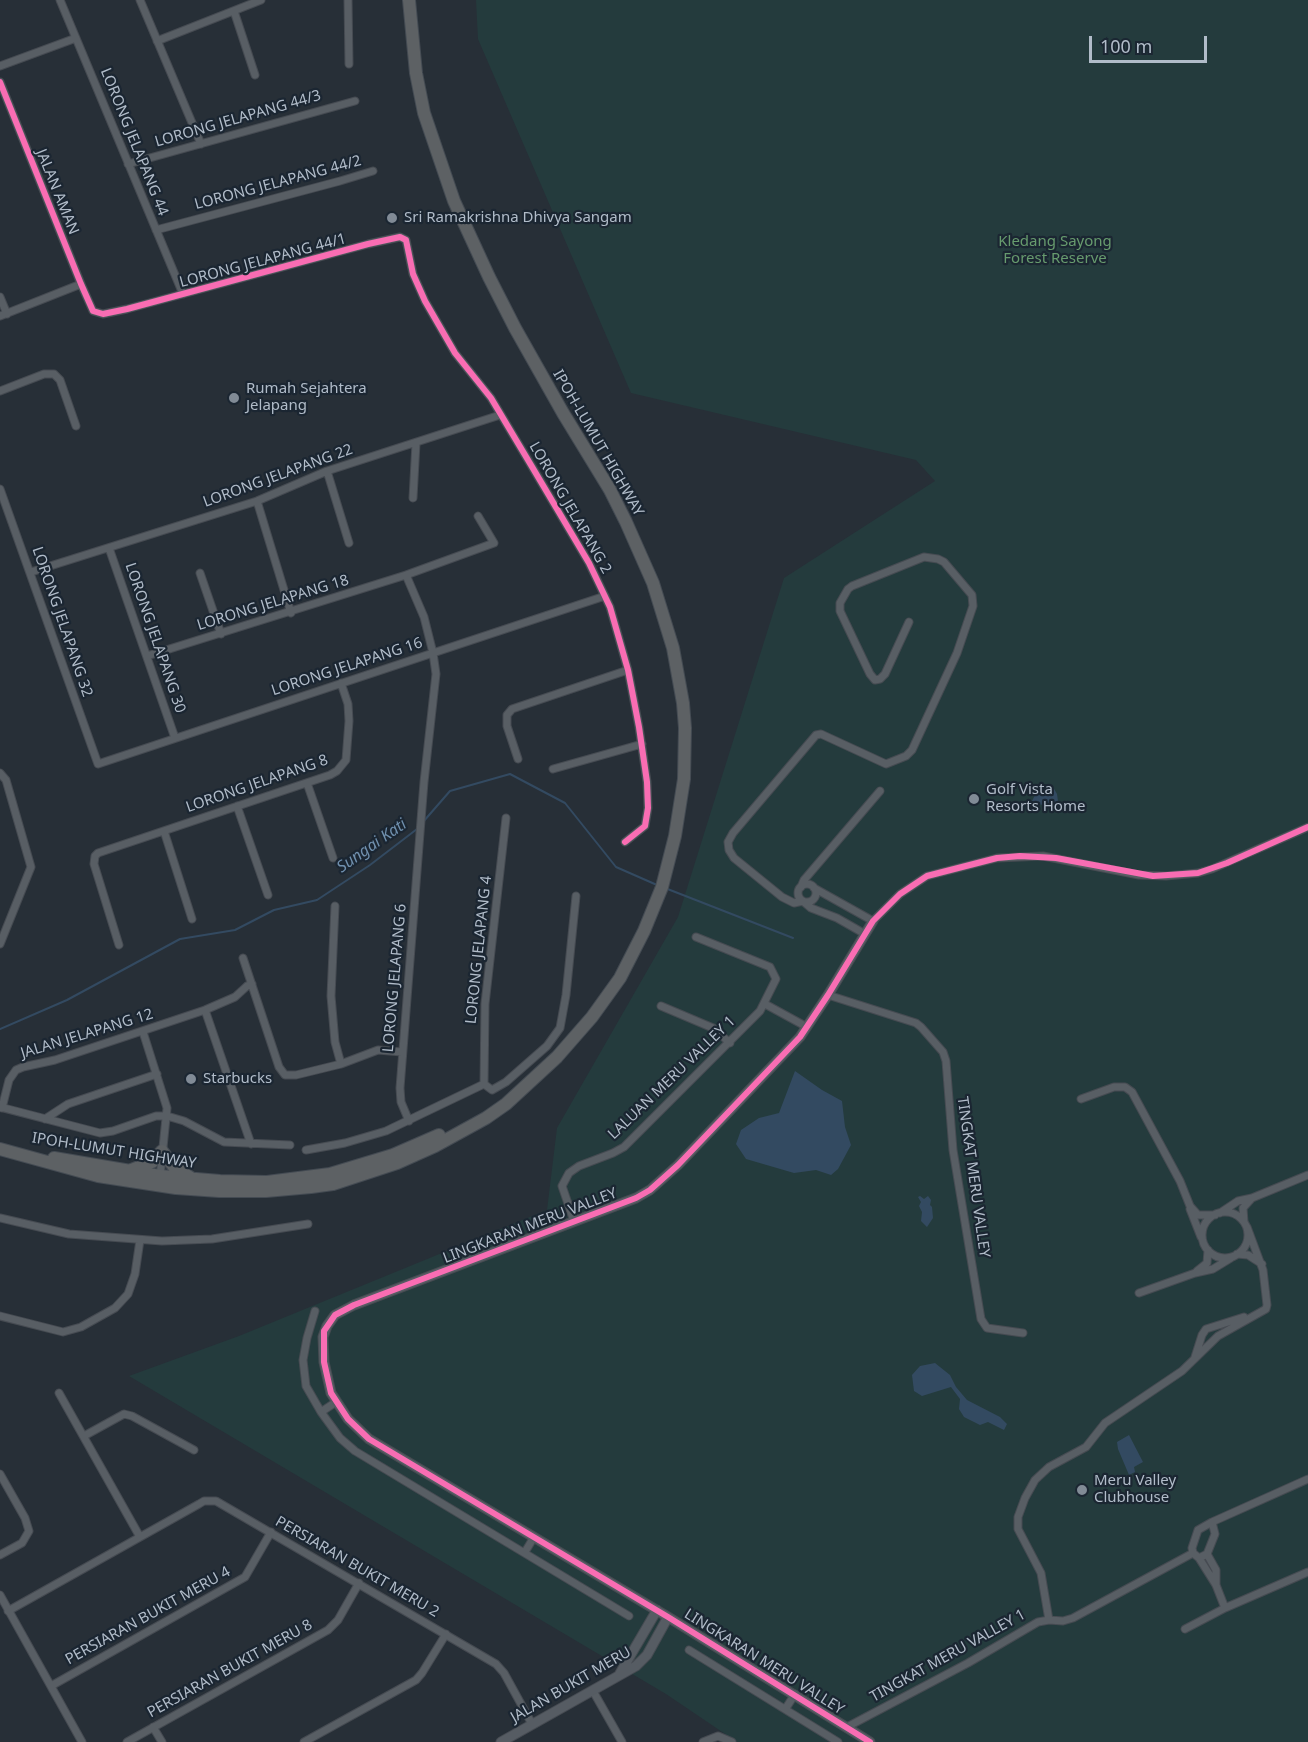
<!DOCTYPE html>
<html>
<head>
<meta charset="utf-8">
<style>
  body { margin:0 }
  #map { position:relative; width:1308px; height:1742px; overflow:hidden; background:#272f37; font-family:"Noto Sans",sans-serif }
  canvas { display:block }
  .scale { position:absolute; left:1089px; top:36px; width:118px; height:27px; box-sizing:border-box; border:3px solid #b1bcc9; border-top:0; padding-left:8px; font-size:18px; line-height:21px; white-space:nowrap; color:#b1bcc9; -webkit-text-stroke:4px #1b2632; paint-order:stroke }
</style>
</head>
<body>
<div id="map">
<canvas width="1308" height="1742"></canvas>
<div class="scale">100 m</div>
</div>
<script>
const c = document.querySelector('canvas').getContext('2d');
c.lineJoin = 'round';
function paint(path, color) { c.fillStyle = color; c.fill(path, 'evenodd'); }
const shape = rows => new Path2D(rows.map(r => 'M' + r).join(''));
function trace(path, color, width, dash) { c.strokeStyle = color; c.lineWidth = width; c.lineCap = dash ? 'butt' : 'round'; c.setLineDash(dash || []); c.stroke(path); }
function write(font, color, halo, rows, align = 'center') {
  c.font = font + ' "Noto Sans",sans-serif'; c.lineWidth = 4.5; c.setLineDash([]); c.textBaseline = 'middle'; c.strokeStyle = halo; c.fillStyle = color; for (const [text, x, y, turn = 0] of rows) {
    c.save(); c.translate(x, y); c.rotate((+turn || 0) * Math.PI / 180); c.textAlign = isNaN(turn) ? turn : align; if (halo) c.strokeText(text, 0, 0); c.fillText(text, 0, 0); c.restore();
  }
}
paint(shape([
  [476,0,1308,0,1308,1742,737,1742,666,1694,129,1376,239,1336,547,1210,557,1128,678,917,784,578,935,481,916,460,631,393,478,39]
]), '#243b3d');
paint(shape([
  [1047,786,1053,787,1057,794,1058,801,1056,807,1031,803,1038,789],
  [795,1071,822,1090,842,1101,845,1127,851,1145,838,1169,831,1175,816,1170,794,1173,746,1159,736,1144,741,1130,759,1118,779,1113],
  [920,1196,924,1199,928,1196,931,1200,930,1205,932,1207,933,1218,927,1227,921,1221,922,1212,919,1206,921,1202,918,1197],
  [935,1363,950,1375,956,1387,967,1400,1000,1417,1007,1424,1004,1430,988,1422,980,1425,964,1417,959,1409,960,1399,951,1387,922,1396,914,1391,912,1375,920,1366],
  [1129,1435,1143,1462,1134,1467,1135,1472,1129,1475,1118,1449,1117,1442]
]), '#334a61');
trace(shape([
  [423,822,450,791,510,774,565,803,616,867,657,885],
  [665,888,793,938],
  [0,1029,67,1000,180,939,235,930,274,910,317,900,370,865,417,829]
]), '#334a61', 2);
const street = shape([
  [60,0,183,294],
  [140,0,201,144],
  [348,0,349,64],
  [234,11,255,75],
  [157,41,261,0],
  [0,66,76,38],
  [0,82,81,284,93,311,103,314,127,309,368,244,400,237,406,240,413,274,425,301,455,353,491,398,528,460,589,563,610,607,628,670,639,727,647,782,648,808,645,826,625,842],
  [128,164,355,101],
  [156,230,340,181,373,171],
  [0,297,7,314],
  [0,316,81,284],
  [0,391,44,374,54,374,60,380,76,426],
  [327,471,349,543],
  [0,489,98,764,605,596],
  [413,498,416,443],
  [257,501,291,613],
  [109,548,175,738],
  [31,572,257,501,327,471,500,415],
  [200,573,221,634],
  [406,575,494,543,478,516],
  [147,656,406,575,424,617,433,653,436,674,424,782,400,1088,401,1102,409,1121],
  [518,759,507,726,507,715,512,709,628,670],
  [553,769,642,744],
  [0,773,6,780,31,867,0,944],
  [307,783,333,858],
  [237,806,268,895],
  [164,831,192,919],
  '798 893a9 9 0 1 1 18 0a9 9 0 1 1-18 0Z',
  [801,887,804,880,880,791],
  [814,888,873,921,900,894,927,876,997,858,1043,856,1139,875,1166,876,1198,873,1212,869,1308,827],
  [803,901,794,903,782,897,734,858,729,850,728,842,733,833,816,735,821,734,886,764,906,756,912,750,957,653,973,606,972,595,944,562,938,559,924,557,852,586,848,589,840,603,840,611,870,674,875,680,880,679,885,674,909,622],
  [804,902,811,908,837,918,865,934],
  [335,906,331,996,335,1042,341,1064],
  [119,945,94,864,95,856,98,853,330,775,337,771,346,760,349,721,348,704,341,683],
  [243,958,279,1067,285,1075,296,1075,341,1064,378,1050,402,1052],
  [828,995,916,1023,921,1027,943,1052,946,1061,953,1150,981,1319,987,1328,1023,1333],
  [765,1004,807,1027],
  [661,1006,713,1028,730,1043],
  [205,1010,251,1144],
  [143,1032,167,1108,160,1177],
  [484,1084,485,1004,506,818],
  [484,1084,492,1090,506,1082,547,1046,560,1028,566,995,576,896],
  [1081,1099,1114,1087,1125,1087,1132,1092,1180,1181,1190,1206,1198,1215,1215,1215],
  [0,1107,100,1133,113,1131,156,1116,167,1116,184,1121,224,1142,290,1145],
  [2,1108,9,1080,16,1070,23,1067,55,1060,205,1010,235,997,247,986,252,984],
  [45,1119,68,1104,157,1074],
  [306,1150,345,1143,386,1131,484,1084],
  [1190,1209,1201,1237],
  '1202 1235a23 23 0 1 1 46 0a23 23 0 1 1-46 0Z',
  [1220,1213,1238,1201,1252,1198,1308,1175],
  [0,1218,69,1234,162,1241,212,1239,308,1224],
  [574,1221,562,1186,569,1173,579,1166,613,1153,624,1147,760,1011,776,979,770,967,696,937],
  [1244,1222,1243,1208,1252,1198],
  [1237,1254,1248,1255,1262,1264],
  [1197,1271,1207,1263,1208,1250],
  [1139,1293,1195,1273,1213,1269,1231,1258],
  [315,1311,307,1338,303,1360,306,1386,321,1412],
  [0,1316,63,1332,81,1327,115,1308,128,1294,135,1274,140,1240],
  [1195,1357,1202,1335,1206,1329,1244,1317],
  [59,1393,140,1537],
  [336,1402,321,1412,340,1438,355,1451,629,1616],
  [84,1436,124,1414,132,1416,194,1450],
  [0,1474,25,1518,29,1531,22,1543,0,1555],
  [1212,1522,1308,1479],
  [525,1552,534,1537],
  [1193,1553,1199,1558,1216,1585,1225,1608,1308,1572],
  [1193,1553,1192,1548,1198,1530,1212,1522,1215,1534,1207,1554,1199,1558],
  [1207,1554,1216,1570,1216,1585],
  [0,1595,82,1742],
  [8,1611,199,1504,204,1501,216,1501,496,1664,504,1673,532,1724],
  [1049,1620,1041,1573,1018,1529,1018,1517,1025,1498,1035,1480,1049,1467,1086,1447,1105,1423,1182,1371,1218,1336,1266,1309,1267,1305,1263,1270,1247,1227],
  [1185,1629,1225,1608],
  [689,1650,838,1742],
  [51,1686,245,1577,271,1532],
  [593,1691,622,1742],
  [786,1708,795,1694],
  [153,1727,162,1742],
  [847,1727,968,1663,1038,1622,1049,1620,1063,1621,1073,1618,1193,1553],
  [127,1742,328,1630,338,1620,359,1583],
  [304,1742,416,1680,422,1673,446,1634],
  [703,1742,718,1736,732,1742]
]);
const secondary = shape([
  [619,1675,657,1610],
  [501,1742,636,1666,647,1655,668,1617],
  [870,1742,668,1617,369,1439,348,1419,331,1393,324,1362,323,1337,327,1326,335,1315,354,1305,636,1198,650,1190,678,1165,800,1037,828,995,873,921]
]);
const highway = shape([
  [0,1149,98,1176,176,1188,219,1191,266,1191,311,1187,333,1184,397,1163,435,1146,486,1118,506,1104,557,1057,592,1017,620,978,644,931,662,887,675,836,684,779,685,728,683,703,673,648,653,583,626,522,610,490,563,413,515,328,489,277,454,201,424,113,416,73,409,0],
  [54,1158,160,1176,220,1181,267,1182,330,1174,393,1155,439,1135],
  [131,1170,152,1162,162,1151,174,1167,191,1178]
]);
trace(street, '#464b52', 9);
trace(secondary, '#464b52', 11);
trace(highway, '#444b53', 14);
trace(street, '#585e64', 7);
trace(secondary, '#565c63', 9);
trace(highway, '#5d6164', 12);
trace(shape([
  [0,82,81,284,93,311,103,314,127,309,368,244,400,237,406,240,413,274,425,301,455,353,491,398,528,460,589,563,610,607,628,670,639,727,647,782,648,808,645,826,625,842],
  [870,1742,668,1617,369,1439,348,1419,331,1393,324,1362,324,1331,335,1315,354,1305,636,1198,650,1190,678,1165,800,1037,828,995,873,921,900,894,927,876,997,858,1020,856,1056,858,1153,876,1198,873,1227,863,1308,827]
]), '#f96db3', 6);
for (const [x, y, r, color] of [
  [392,218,6,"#818b96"],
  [234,398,6,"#818b96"],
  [974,799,6,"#818b96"],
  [191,1079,6,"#818b96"],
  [1082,1490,6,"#818b96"]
]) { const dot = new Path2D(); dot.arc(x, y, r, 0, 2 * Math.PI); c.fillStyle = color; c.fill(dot); trace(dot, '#1b2632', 2); }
write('15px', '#b1bcc9', '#1b2632', [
  ["LORONG JELAPANG 44/3",238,119,-16],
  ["LORONG JELAPANG 44",134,142,68],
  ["LORONG JELAPANG 44/2",278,183,-15],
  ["JALAN AMAN",57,192,68],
  ["LORONG JELAPANG 44/1",263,261,-15],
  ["IPOH-LUMUT HIGHWAY",598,443,60],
  ["LORONG JELAPANG 22",278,476,-20],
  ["LORONG JELAPANG 2",570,508,60],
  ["LORONG JELAPANG 18",273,603,-17],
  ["LORONG JELAPANG 32",62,622,71],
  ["LORONG JELAPANG 30",155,638,71],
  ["LORONG JELAPANG 16",347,667,-18],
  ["LORONG JELAPANG 8",257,784,-19],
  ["LORONG JELAPANG 4",479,950,-84],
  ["LORONG JELAPANG 6",395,978,-85],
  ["JALAN JELAPANG 12",87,1034,-17],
  ["LALUAN MERU VALLEY 1",672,1078,-44],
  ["IPOH-LUMUT HIGHWAY",114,1151,9],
  ["TINGKAT MERU VALLEY",973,1177,82],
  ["LINGKARAN MERU VALLEY",530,1226,-21],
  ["PERSIARAN BUKIT MERU 2",357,1567,30],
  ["PERSIARAN BUKIT MERU 4",148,1616,-29],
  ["TINGKAT MERU VALLEY 1",948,1656,-29],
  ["LINGKARAN MERU VALLEY",764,1662,32],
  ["PERSIARAN BUKIT MERU 8",230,1669,-29],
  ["JALAN BUKIT MERU",571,1685,-30]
]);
write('15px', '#b1bcc9', '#1b2632', [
  ["Sri Ramakrishna Dhivya Sangam",404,218],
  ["Rumah Sejahtera",246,389],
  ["Jelapang",246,406],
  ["Golf Vista",986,790],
  ["Resorts Home",986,807],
  ["Starbucks",203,1079],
  ["Meru Valley",1094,1481],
  ["Clubhouse",1094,1498]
], 'left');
write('15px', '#679b6e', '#1b2632', [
  ["Kledang Sayong",1055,242],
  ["Forest Reserve",1055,259]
]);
write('italic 16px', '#7090ae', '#1b2632', [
  ["Sungai Kati",372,846,-35]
]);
</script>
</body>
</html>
